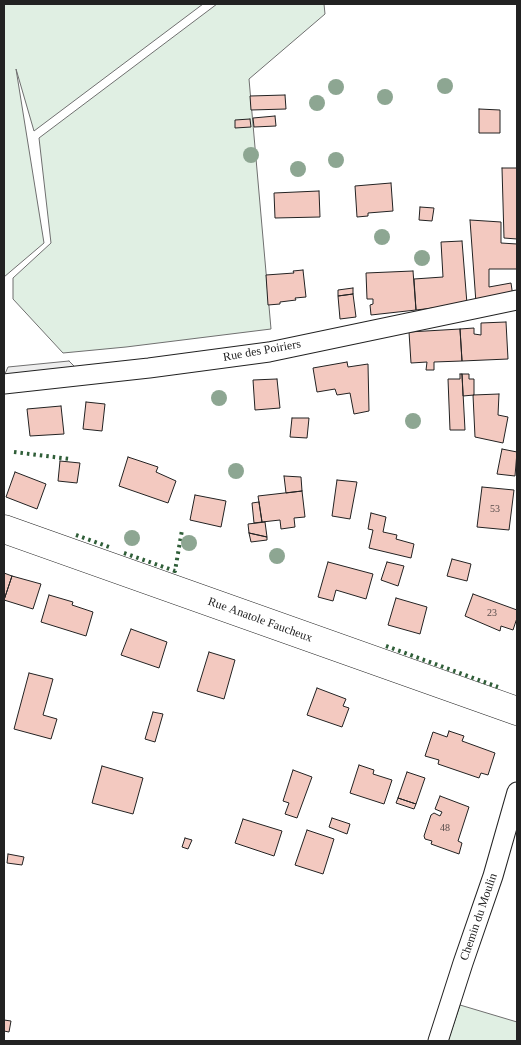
<!DOCTYPE html>
<html>
<head>
<meta charset="utf-8">
<style>
  body { margin:0 }
  #map { position:relative; width:521px; height:1045px; overflow:hidden; background:#fff; font-family:Georgia,serif }
  canvas { display:block }
  .frame { position:absolute; inset:0; border:5px solid #222; pointer-events:none }
</style>
</head>
<body>
<div id="map">
<canvas width="521" height="1045"></canvas>
<div class="frame"></div>
</div>
<script>
const c = document.querySelector('canvas').getContext('2d');
c.lineJoin = 'round';
function paint(path, color) { c.fillStyle = color; c.fill(path, 'evenodd'); }
const shape = rows => new Path2D(rows.map(r => 'M' + r).join(''));
function trace(path, color, width, dash) { c.strokeStyle = color; c.lineWidth = width; c.lineCap = dash ? 'butt' : 'round'; c.setLineDash(dash || []); c.stroke(path); }
function write(font, color, halo, rows, align = 'center') {
  c.font = font + ' Georgia,serif'; c.lineWidth = 4; c.setLineDash([]); c.textBaseline = 'middle'; c.strokeStyle = halo; c.fillStyle = color; for (const [text, x, y, turn = 0] of rows) {
    c.save(); c.translate(x, y); c.rotate((+turn || 0) * Math.PI / 180); c.textAlign = isNaN(turn) ? turn : align; if (halo) c.strokeText(text, 0, 0); c.fillText(text, 0, 0); c.restore();
  }
}
const green = shape([
  [4,4,203,4,34,131,16,69,44,243,4,277,4,4],
  [217,4,324,4,325,14,249,79,271,329,126,347,63,353,13,299,13,278,51,243,39,138,217,4],
  [460,1005,517,1022,517,1041,448,1041,460,1005]
]);
paint(green, '#e0efe3');
trace(green, '#6f6f6f', 1);
const parking = shape([
  [69,361,77,369,4,376,8,367,69,361]
]);
paint(parking, '#ededed');
trace(parking, '#6f6f6f', 1);
const building = shape([
  [285,95,286,109,251,110,250,96,285,95],
  [479,109,500,110,500,133,479,133,479,109],
  [275,116,276,126,254,127,253,118,275,116],
  [250,119,251,127,235,128,235,120,250,119],
  [502,168,517,168,517,239,504,238,502,168],
  [391,183,393,211,368,213,368,216,357,217,355,186,391,183],
  [319,191,320,217,275,218,274,193,319,191],
  [420,207,434,208,432,221,419,220,420,207],
  [470,220,501,222,501,243,517,244,517,269,489,269,489,287,511,283,513,297,476,303,470,220],
  [462,241,467,304,416,310,414,279,443,277,441,242,462,241],
  [303,270,306,297,295,298,296,300,280,302,280,304,268,305,266,275,294,273,293,271,303,270],
  [413,271,416,310,371,315,370,305,373,304,373,299,367,299,366,273,413,271],
  [353,288,353,294,338,296,338,290,353,288],
  [353,294,356,317,340,319,338,296,353,294],
  [506,322,508,359,462,361,460,329,474,328,474,334,481,335,481,323,506,322],
  [460,329,462,361,434,362,434,370,426,370,427,362,411,363,409,332,460,329],
  [347,362,348,367,368,364,369,411,354,414,350,393,337,395,335,389,317,392,313,368,347,362],
  [460,374,462,374,465,430,450,430,448,379,460,379,460,374],
  [462,374,469,374,469,379,474,379,474,395,463,396,462,374],
  [277,379,280,408,255,410,253,380,277,379],
  [499,394,498,415,508,417,503,443,475,437,473,395,499,394],
  [86,402,105,404,102,431,83,429,86,402],
  [61,406,64,434,30,436,27,409,61,406],
  [292,418,309,418,307,438,290,437,292,418],
  [502,449,517,452,515,476,497,474,502,449],
  [128,457,158,467,156,472,176,481,168,503,119,486,128,457],
  [60,461,80,463,77,483,58,481,60,461],
  [15,472,46,484,37,509,6,497,15,472],
  [284,476,301,477,302,491,286,493,284,476],
  [337,480,357,482,350,519,332,516,337,480],
  [482,487,514,490,509,530,477,527,482,487],
  [302,491,305,517,294,518,295,527,281,529,280,520,262,522,258,496,302,491],
  [195,495,226,501,221,527,190,520,195,495],
  [259,502,262,522,254,523,252,503,259,502],
  [371,513,386,517,383,532,397,535,396,539,414,544,411,558,369,548,373,530,368,529,371,513],
  [265,522,267,537,249,533,248,524,265,522],
  [249,533,267,537,267,540,251,542,249,533],
  [452,559,471,564,467,581,447,576,452,559],
  [328,562,373,574,366,599,336,590,333,601,318,597,328,562],
  [387,562,404,566,398,586,381,580,387,562],
  [4,573,12,576,4,600,4,573],
  [12,576,41,584,33,609,4,600,12,576],
  [473,594,517,610,517,618,513,630,501,626,500,631,465,616,473,594],
  [49,595,73,602,72,605,93,612,86,636,41,622,49,595],
  [396,598,427,607,420,634,388,625,396,598],
  [131,629,167,642,159,668,121,655,131,629],
  [209,652,235,660,224,699,197,691,209,652],
  [29,673,53,679,43,715,57,719,51,739,14,729,29,673],
  [317,688,346,699,343,706,349,708,342,727,307,715,317,688],
  [153,712,163,714,155,742,145,739,153,712],
  [449,731,464,736,462,741,495,753,488,775,481,773,479,778,438,764,439,760,425,756,433,732,447,737,449,731],
  [359,765,374,770,373,774,392,780,384,804,350,793,359,765],
  [102,766,143,778,133,814,92,803,102,766],
  [293,770,312,777,297,818,285,814,289,803,283,801,293,770],
  [407,772,425,778,416,804,398,798,407,772],
  [440,796,469,807,458,841,462,843,459,854,431,844,432,841,425,839,424,836,431,815,434,813,440,816,442,812,435,809,440,796],
  [398,798,416,804,414,809,396,803,398,798],
  [332,818,350,824,347,834,329,827,332,818],
  [243,819,282,831,274,856,235,843,243,819],
  [307,830,334,839,323,874,295,865,307,830],
  [185,838,192,840,188,849,182,847,185,838],
  [8,854,24,857,22,865,7,863,8,854],
  [4,1020,11,1021,9,1032,4,1031,4,1020]
]);
paint(building, '#f3c9c0');
trace(building, '#222', 1);
const street = shape([
  [4,384,149,368,269,352,517,300],
  [438,1041,463,963,493,876,517,792]
]);
const secondary = shape([
  [4,529,517,711]
]);
trace(street, '#222', 21);
trace(secondary, '#222', 29);
trace(street, '#fff', 19);
trace(secondary, '#fff', 28);
trace(shape([
  [14,452,70,459],
  [76,535,109,547],
  [124,553,175,571,182,530],
  [386,646,498,687]
]), '#2f5e38', 4, [2.5, 4]);
c.fillStyle = '#8da692';
for (const [x, y] of [
  [445,86],
  [336,87],
  [385,97],
  [317,103],
  [251,155],
  [336,160],
  [298,169],
  [382,237],
  [422,258],
  [219,398],
  [413,421],
  [236,471],
  [132,538],
  [189,543],
  [277,556]
]) { c.beginPath(); c.arc(x, y, 8, 0, 2 * Math.PI); c.fill(); }
write('10px', '#564c4a', null, [
  ["53",495,509],
  ["23",492,613],
  ["48",445,828]
]);
write('12px', '#222', '#fff', [
  ["Rue des Poiriers",262,351,-10],
  ["Rue Anatole Faucheux",260,620,20],
  ["Chemin du Moulin",479,917,-71]
]);
</script>
</body>
</html>
